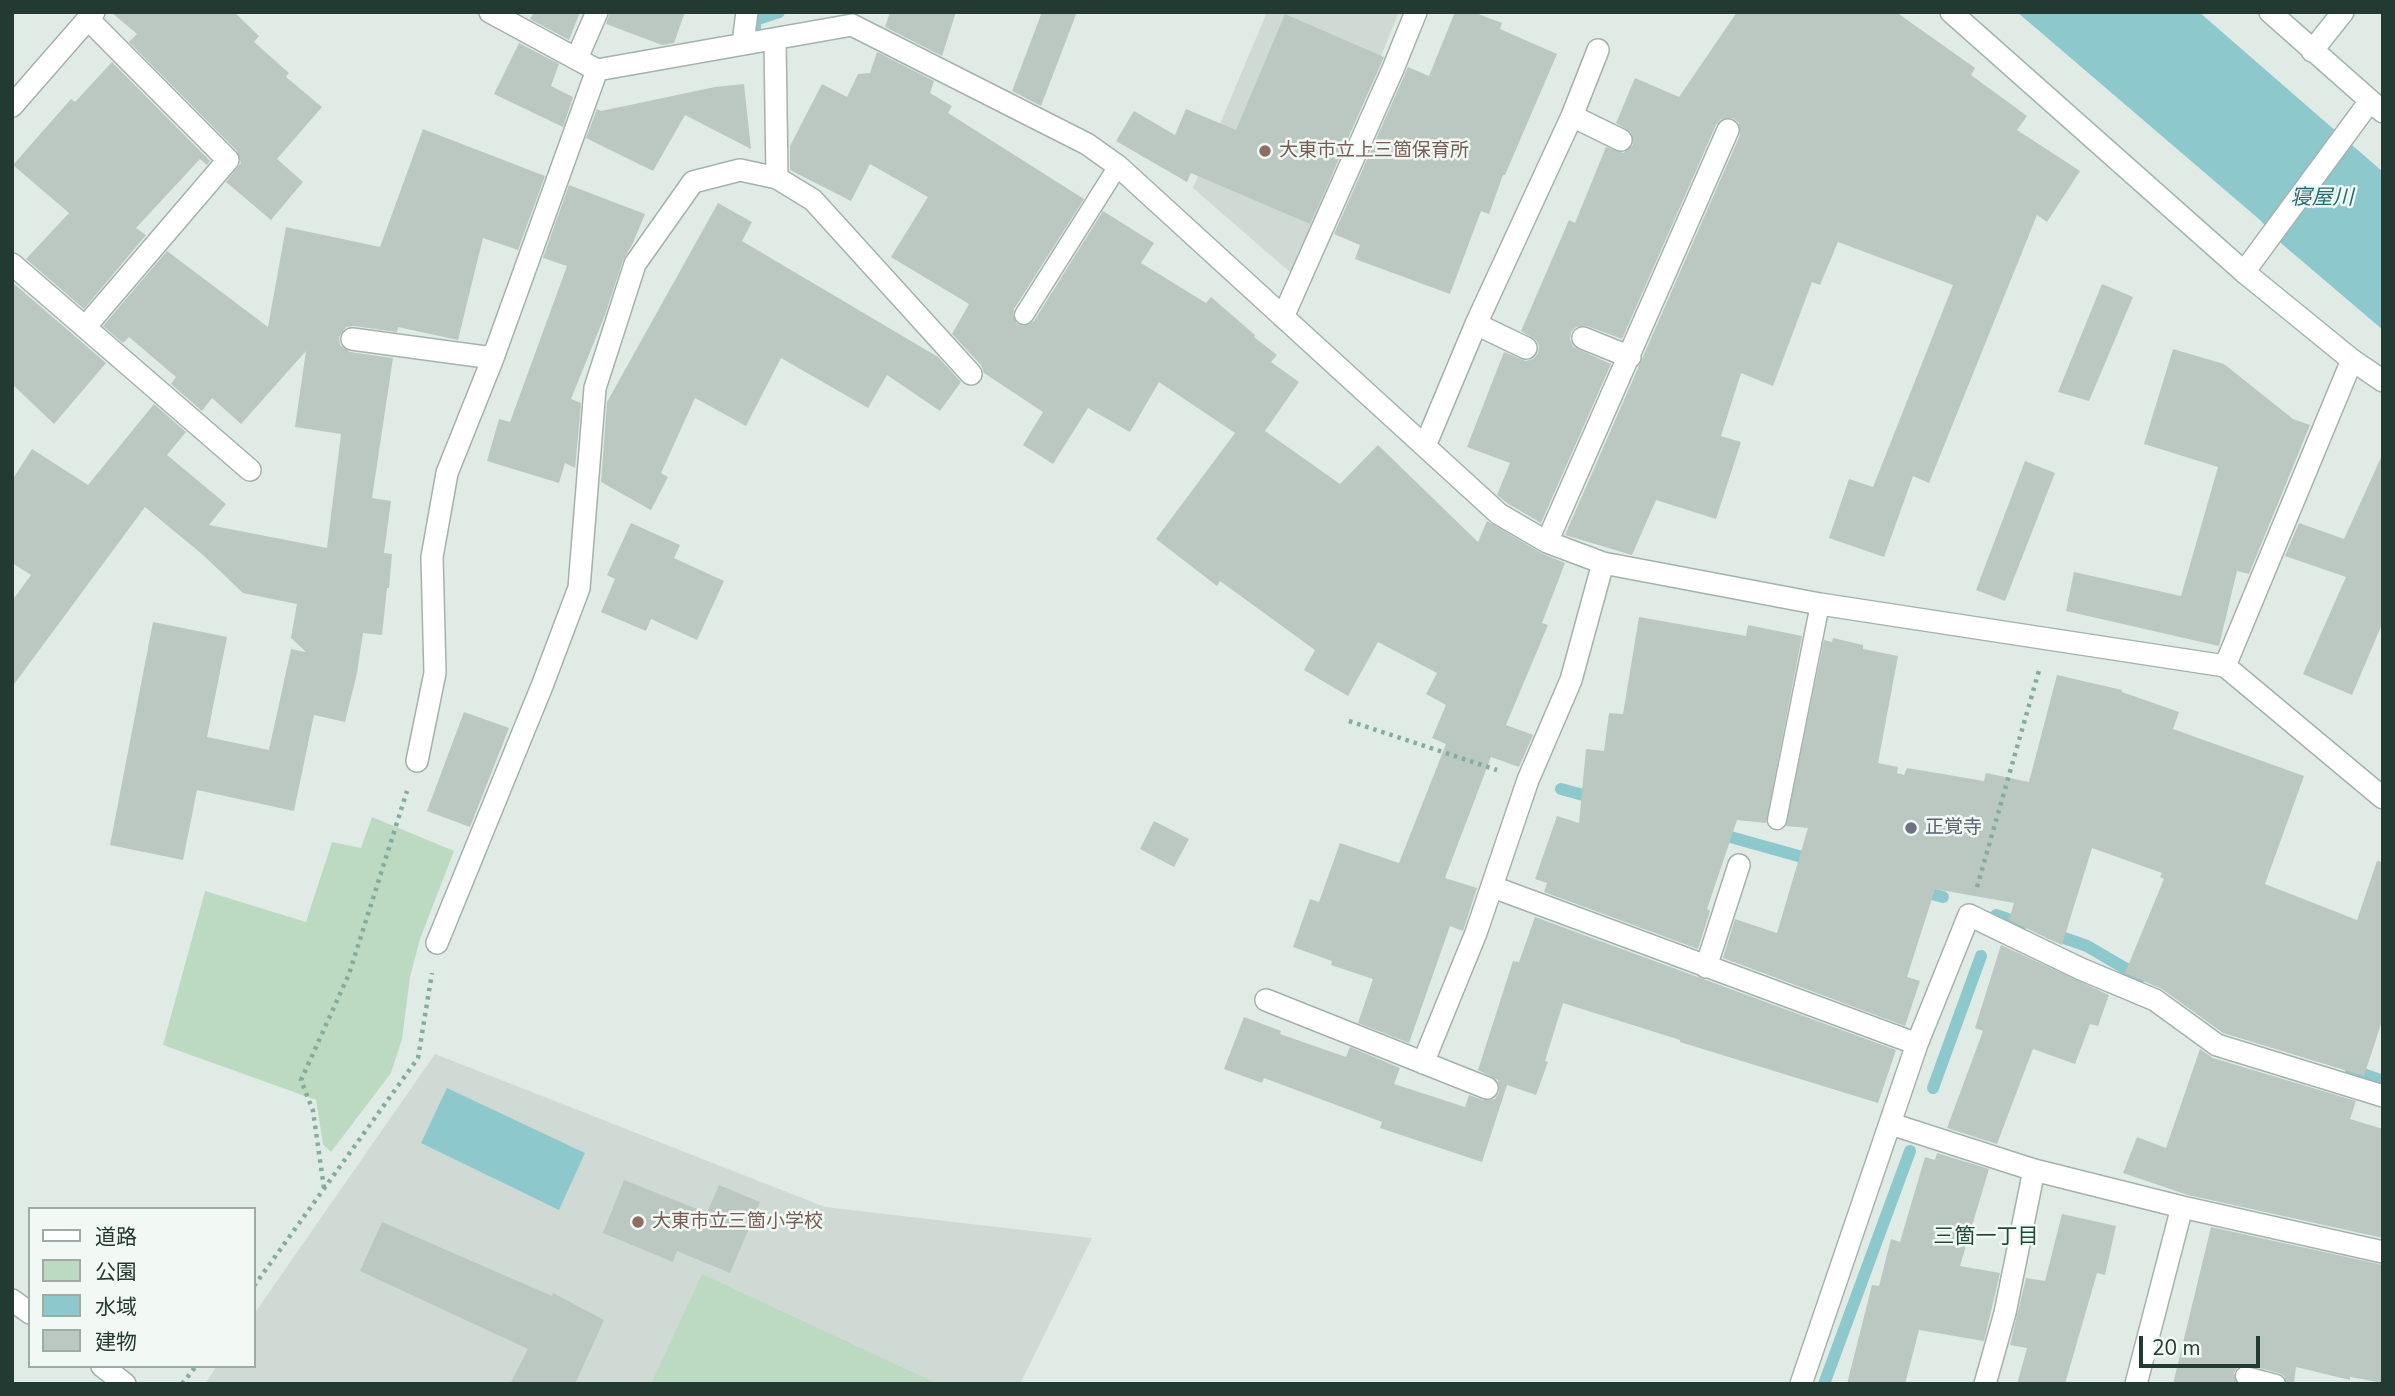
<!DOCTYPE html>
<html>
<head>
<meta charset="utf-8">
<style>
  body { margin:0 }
  #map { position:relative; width:2395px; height:1396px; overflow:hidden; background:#e1ebe6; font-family:"Nunito Sans","Noto Sans JP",sans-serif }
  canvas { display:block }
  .frame { position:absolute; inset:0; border:14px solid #233a32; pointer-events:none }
  .legend { position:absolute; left:28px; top:1207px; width:228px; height:161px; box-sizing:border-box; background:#f2f8f4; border:2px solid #9faca6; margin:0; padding:9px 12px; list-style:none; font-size:21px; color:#233a32 }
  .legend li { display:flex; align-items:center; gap:14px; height:35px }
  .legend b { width:35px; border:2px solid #9faca6 }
  .scale { position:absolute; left:2139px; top:1336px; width:121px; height:32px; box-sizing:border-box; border:4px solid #233a32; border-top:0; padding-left:9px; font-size:21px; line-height:24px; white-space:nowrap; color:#233a32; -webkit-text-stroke:5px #f2f8f4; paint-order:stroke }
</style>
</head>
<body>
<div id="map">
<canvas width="2395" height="1396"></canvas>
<div class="frame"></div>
<ul class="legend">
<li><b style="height:9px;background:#fff"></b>道路</li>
<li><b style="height:19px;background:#bcdac1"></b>公園</li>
<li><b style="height:19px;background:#8dc8cc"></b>水域</li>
<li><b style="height:19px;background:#bac8c1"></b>建物</li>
</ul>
<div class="scale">20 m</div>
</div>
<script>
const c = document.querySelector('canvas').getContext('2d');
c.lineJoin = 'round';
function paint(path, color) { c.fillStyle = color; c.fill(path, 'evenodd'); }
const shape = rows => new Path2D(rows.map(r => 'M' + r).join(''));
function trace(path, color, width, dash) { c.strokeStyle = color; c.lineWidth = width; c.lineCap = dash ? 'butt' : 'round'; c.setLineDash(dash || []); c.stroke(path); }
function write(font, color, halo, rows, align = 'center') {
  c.font = font + ' "Nunito Sans","Noto Sans JP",sans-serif'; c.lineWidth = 5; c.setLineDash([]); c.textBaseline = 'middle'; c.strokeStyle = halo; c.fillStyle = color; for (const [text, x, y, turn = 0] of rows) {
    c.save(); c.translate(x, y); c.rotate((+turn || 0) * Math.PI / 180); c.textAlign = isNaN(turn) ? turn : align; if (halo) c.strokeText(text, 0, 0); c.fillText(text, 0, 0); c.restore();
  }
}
paint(shape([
  [1267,12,1399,12,1292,274,1193,188],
  [435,1054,825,1207,1092,1238,1020,1384,205,1384,217,1366,254,1366,254,1314]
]), '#d0dad5');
paint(shape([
  [372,817,454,851,420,939,410,977,402,1039,391,1073,331,1152,323,1144,316,1100,163,1045,205,891,306,922,332,842,361,848],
  [702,1274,938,1384,651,1384]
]), '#bcdac1');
paint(shape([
  [2017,12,2199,12,2383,172,2383,330,2282,244,2260,220],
  [447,1088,585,1153,559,1210,421,1143]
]), '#8dc8cc');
trace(shape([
  [755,33,755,20,779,12],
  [1561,789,1598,799],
  [1716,833,1813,860],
  [1918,890,1943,897],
  [1996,915,2022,924],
  [2050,933,2087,946,2140,977],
  [2351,1070,2383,1081],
  [1933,1088,1981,956],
  [1824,1384,1910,1151]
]), '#8dc8cc', 12);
paint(shape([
  [111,12,234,12,259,36,254,42,289,73,286,77,322,107,277,159,303,182,271,220,226,182,241,163,237,151,129,42,137,34],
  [534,12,580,12,569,40,530,19],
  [610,12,685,12,674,43,662,45,606,24],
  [890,12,956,12,942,56,885,27],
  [1042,12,1077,12,1041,106,1012,91],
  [1455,12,1473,12,1502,23,1500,29,1557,54,1505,175,1503,175,1489,214,1481,211,1450,294,1355,259,1360,245,1334,234,1408,67,1429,76],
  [1737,12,1896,12,1975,68,1971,75,2027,116,2017,130,2080,171,2047,222,2037,215,1929,483,1913,476,1884,557,1829,538,1849,479,1873,487,1953,285,1838,242,1820,285,1812,282,1773,386,1741,373,1721,436,1741,442,1716,519,1656,500,1632,555,1565,535,1740,135,1739,123,1733,118,1721,119,1716,125,1622,339,1587,326,1576,327,1571,332,1570,339,1573,347,1611,364,1541,523,1507,503,1497,495,1510,463,1467,447,1504,352,1526,361,1533,359,1538,353,1539,346,1536,340,1521,331,1569,220,1575,223,1606,147,1623,153,1633,145,1631,132,1616,123,1635,78,1679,97],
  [1285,14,1384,57,1310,224,1191,173,1187,182,1116,141,1134,111,1175,135,1186,109,1236,130],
  [519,43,559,64,551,86,573,97,563,127,494,94],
  [877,52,934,81,930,93,952,106,948,113,1084,199,1014,309,1013,315,1017,324,1024,326,1034,321,1103,211,1154,243,1141,263,1206,303,1211,297,1255,335,1254,337,1277,355,1271,362,1299,382,1265,431,1340,484,1378,445,1478,542,1487,521,1541,553,1565,563,1542,623,1548,625,1506,725,1533,735,1519,767,1491,757,1445,878,1477,888,1463,931,1450,926,1409,1043,1358,1023,1373,979,1331,965,1332,961,1293,947,1310,899,1319,902,1340,843,1399,863,1446,744,1432,738,1446,705,1426,694,1437,673,1378,642,1348,696,1304,670,1315,650,1220,581,1217,586,1156,539,1235,433,1159,382,1130,432,1088,408,1053,464,1023,445,1043,412,984,373,981,365,952,334,969,304,891,257,928,197,870,164,851,201,790,170,790,146,822,84,847,97,858,74,870,73],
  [112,62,210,161,207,165,200,159,136,228,146,235,84,309,26,259,69,213,13,165,71,99,75,102],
  [744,84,751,149,685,115,653,171,586,138,597,109,601,111,715,87],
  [423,129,545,176,518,250,483,238,458,340,398,327,397,332,354,326,346,327,339,337,340,345,350,352,393,358,372,498,391,501,384,553,392,554,389,588,387,588,382,635,363,633,357,673,345,722,314,715,294,811,197,790,183,860,110,845,153,622,227,637,207,737,269,750,291,649,306,652,291,638,297,604,243,593,203,555,145,507,12,687,12,601,31,575,12,563,12,480,32,449,88,485,154,404,186,432,167,455,226,504,209,525,327,548,341,434,295,427,306,351,241,424,212,398,202,411,171,384,176,377,129,337,123,343,103,326,167,251,268,327,286,227,380,247],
  [569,185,645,214,632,245,623,260,605,315,571,399,581,403,575,468,565,463,559,483,487,461,499,419,510,422,567,266,543,258],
  [718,203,752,222,742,241,938,357,961,382,940,411,887,375,868,408,781,358,746,426,695,398,661,473,668,477,651,510,601,482,607,402],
  [12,282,106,363,54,424,12,384],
  [2102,284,2133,297,2089,401,2058,392],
  [2173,349,2224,364,2293,419,2310,425,2249,574,2237,571,2219,646,2066,611,2074,572,2181,596,2218,467,2144,444],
  [2383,453,2383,622,2352,695,2303,674,2346,577,2285,556,2299,523,2344,539],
  [2025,461,2055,473,2005,601,1976,590],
  [631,523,680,545,674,558,724,581,697,640,651,619,646,631,601,612,615,579,607,575],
  [1639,617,1746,636,1748,625,1802,636,1766,823,1737,820,1707,909,1710,911,1698,949,1544,892,1547,883,1535,879,1557,816,1579,823,1586,749,1604,751,1609,713,1623,714],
  [1833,638,1863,645,1863,649,1898,656,1878,763,1898,767,1897,773,1904,775,1907,768,1984,781,1986,773,2029,782,2057,675,2122,690,2122,692,2179,712,2173,729,2304,776,2265,884,2357,920,2377,861,2383,862,2383,1018,2364,1076,2223,1033,2162,989,2125,973,2164,879,2160,877,2162,873,2092,848,2062,945,2009,920,2014,903,1935,889,1907,977,1920,981,1905,1026,1723,958,1735,919,1777,933,1808,828,1786,826,1824,640,1832,642],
  [464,712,509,728,470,827,427,811],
  [1154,821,1189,839,1174,867,1140,849],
  [1535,917,1896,1050,1878,1103,1680,1042,1680,1040,1563,1003,1545,1061,1548,1062,1536,1095,1507,1085,1482,1162,1380,1128,1382,1122,1264,1078,1262,1083,1224,1069,1244,1017,1281,1031,1280,1034,1346,1057,1350,1047,1400,1068,1394,1084,1465,1107,1469,1095,1483,1100,1495,1099,1499,1092,1498,1080,1478,1070,1513,961,1519,962],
  [2001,945,2109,995,2098,1026,2090,1024,2075,1064,2033,1049,1997,1144,1947,1128,1983,1031,1975,1028],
  [2200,1049,2213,1058,2356,1101,2350,1119,2383,1129,2383,1238,2188,1195,2123,1173,2137,1137,2166,1148],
  [1937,1153,1989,1169,1960,1266,2000,1273,1984,1341,1919,1330,1905,1384,1847,1384,1872,1285,1879,1286,1891,1239,1900,1242,1925,1157,1935,1160],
  [624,1180,707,1213,719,1185,760,1202,730,1273,677,1251,673,1262,603,1233],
  [2062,1214,2116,1226,2105,1275,2097,1273,2065,1384,2017,1384,2027,1348,2010,1345,2026,1278,2045,1281],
  [382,1222,552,1296,553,1293,604,1320,575,1384,510,1384,528,1349,360,1271],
  [2211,1227,2383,1265,2383,1383,2350,1377,2350,1380,2296,1367,2294,1384,2287,1384,2284,1376,2279,1373,2247,1365,2237,1368,2234,1373,2237,1384,2173,1384]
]), '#bac8c1');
const lane = shape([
  [1024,315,1118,166],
  [1777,820,1820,604],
  [2245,1376,2276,1384]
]);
const street = shape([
  [490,12,597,70,852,25,1087,144,1118,166,1499,514,1547,542,1603,563,1820,604,2225,666,2383,798],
  [775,40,777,178],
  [743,43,747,12],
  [577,58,597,12],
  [12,106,94,12],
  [1572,116,1621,140],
  [12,264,250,470],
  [2244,272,2370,101],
  [1283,317,1393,69,1416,12],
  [1476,324,1526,348],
  [86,326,228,160,88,19],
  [1583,338,1630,357],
  [352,339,493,358],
  [1425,446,1476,324,1572,116,1598,50],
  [1547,542,1728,130],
  [2225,666,2352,360],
  [417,761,435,673,432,557,447,473,493,358,597,70],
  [1493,887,1917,1044],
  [437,943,542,686,579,588,595,388,635,264,693,182,740,170,777,178,813,200,971,374],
  [1706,967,1739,865],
  [1266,1000,1487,1088],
  [1423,1063,1476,933,1528,780,1571,680,1603,563],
  [1891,1124,2034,1170,2182,1207,2383,1252],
  [12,1300,30,1313],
  [102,1366,125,1384],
  [1801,1384,1917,1044,1969,915,2081,969,2155,1000,2217,1045,2383,1096],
  [1985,1384,2005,1313,2034,1170],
  [2136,1384,2182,1207]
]);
const secondary = shape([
  [1951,12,2244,272,2352,360,2383,381],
  [2270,12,2383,112],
  [2312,51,2343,12]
]);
trace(lane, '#a4b2ac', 21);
trace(street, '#a4b2ac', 24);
trace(secondary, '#a1b6ac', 24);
trace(shape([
  [1349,721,1497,770],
  [1977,887,2040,667],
  [324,1188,313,1111,301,1080,349,974,407,791],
  [254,1286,418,1058,432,973],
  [182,1384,196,1366]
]), '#84ac9c', 4.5, [3.5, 5]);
trace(lane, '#fff', 18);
trace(street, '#fff', 21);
trace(secondary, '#fff', 21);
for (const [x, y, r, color] of [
  [1265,151,7,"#8d6e63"],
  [1911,828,7,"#6b7280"],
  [638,1222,7,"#8d6e63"]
]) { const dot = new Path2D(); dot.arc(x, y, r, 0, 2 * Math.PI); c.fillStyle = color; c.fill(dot); trace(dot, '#f2f8f4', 2.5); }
write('19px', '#785e54', '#f2f8f4', [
  ["大東市立上三箇保育所",1279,151],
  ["大東市立三箇小学校",652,1222]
], 'left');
write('19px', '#5b616d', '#f2f8f4', [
  ["正覚寺",1925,828]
], 'left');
write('italic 21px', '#226c72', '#f2f8f4', [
  ["寝屋川",2322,199]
]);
write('21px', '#204b3c', '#f2f8f4', [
  ["三箇一丁目",1986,1238]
]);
</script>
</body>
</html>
